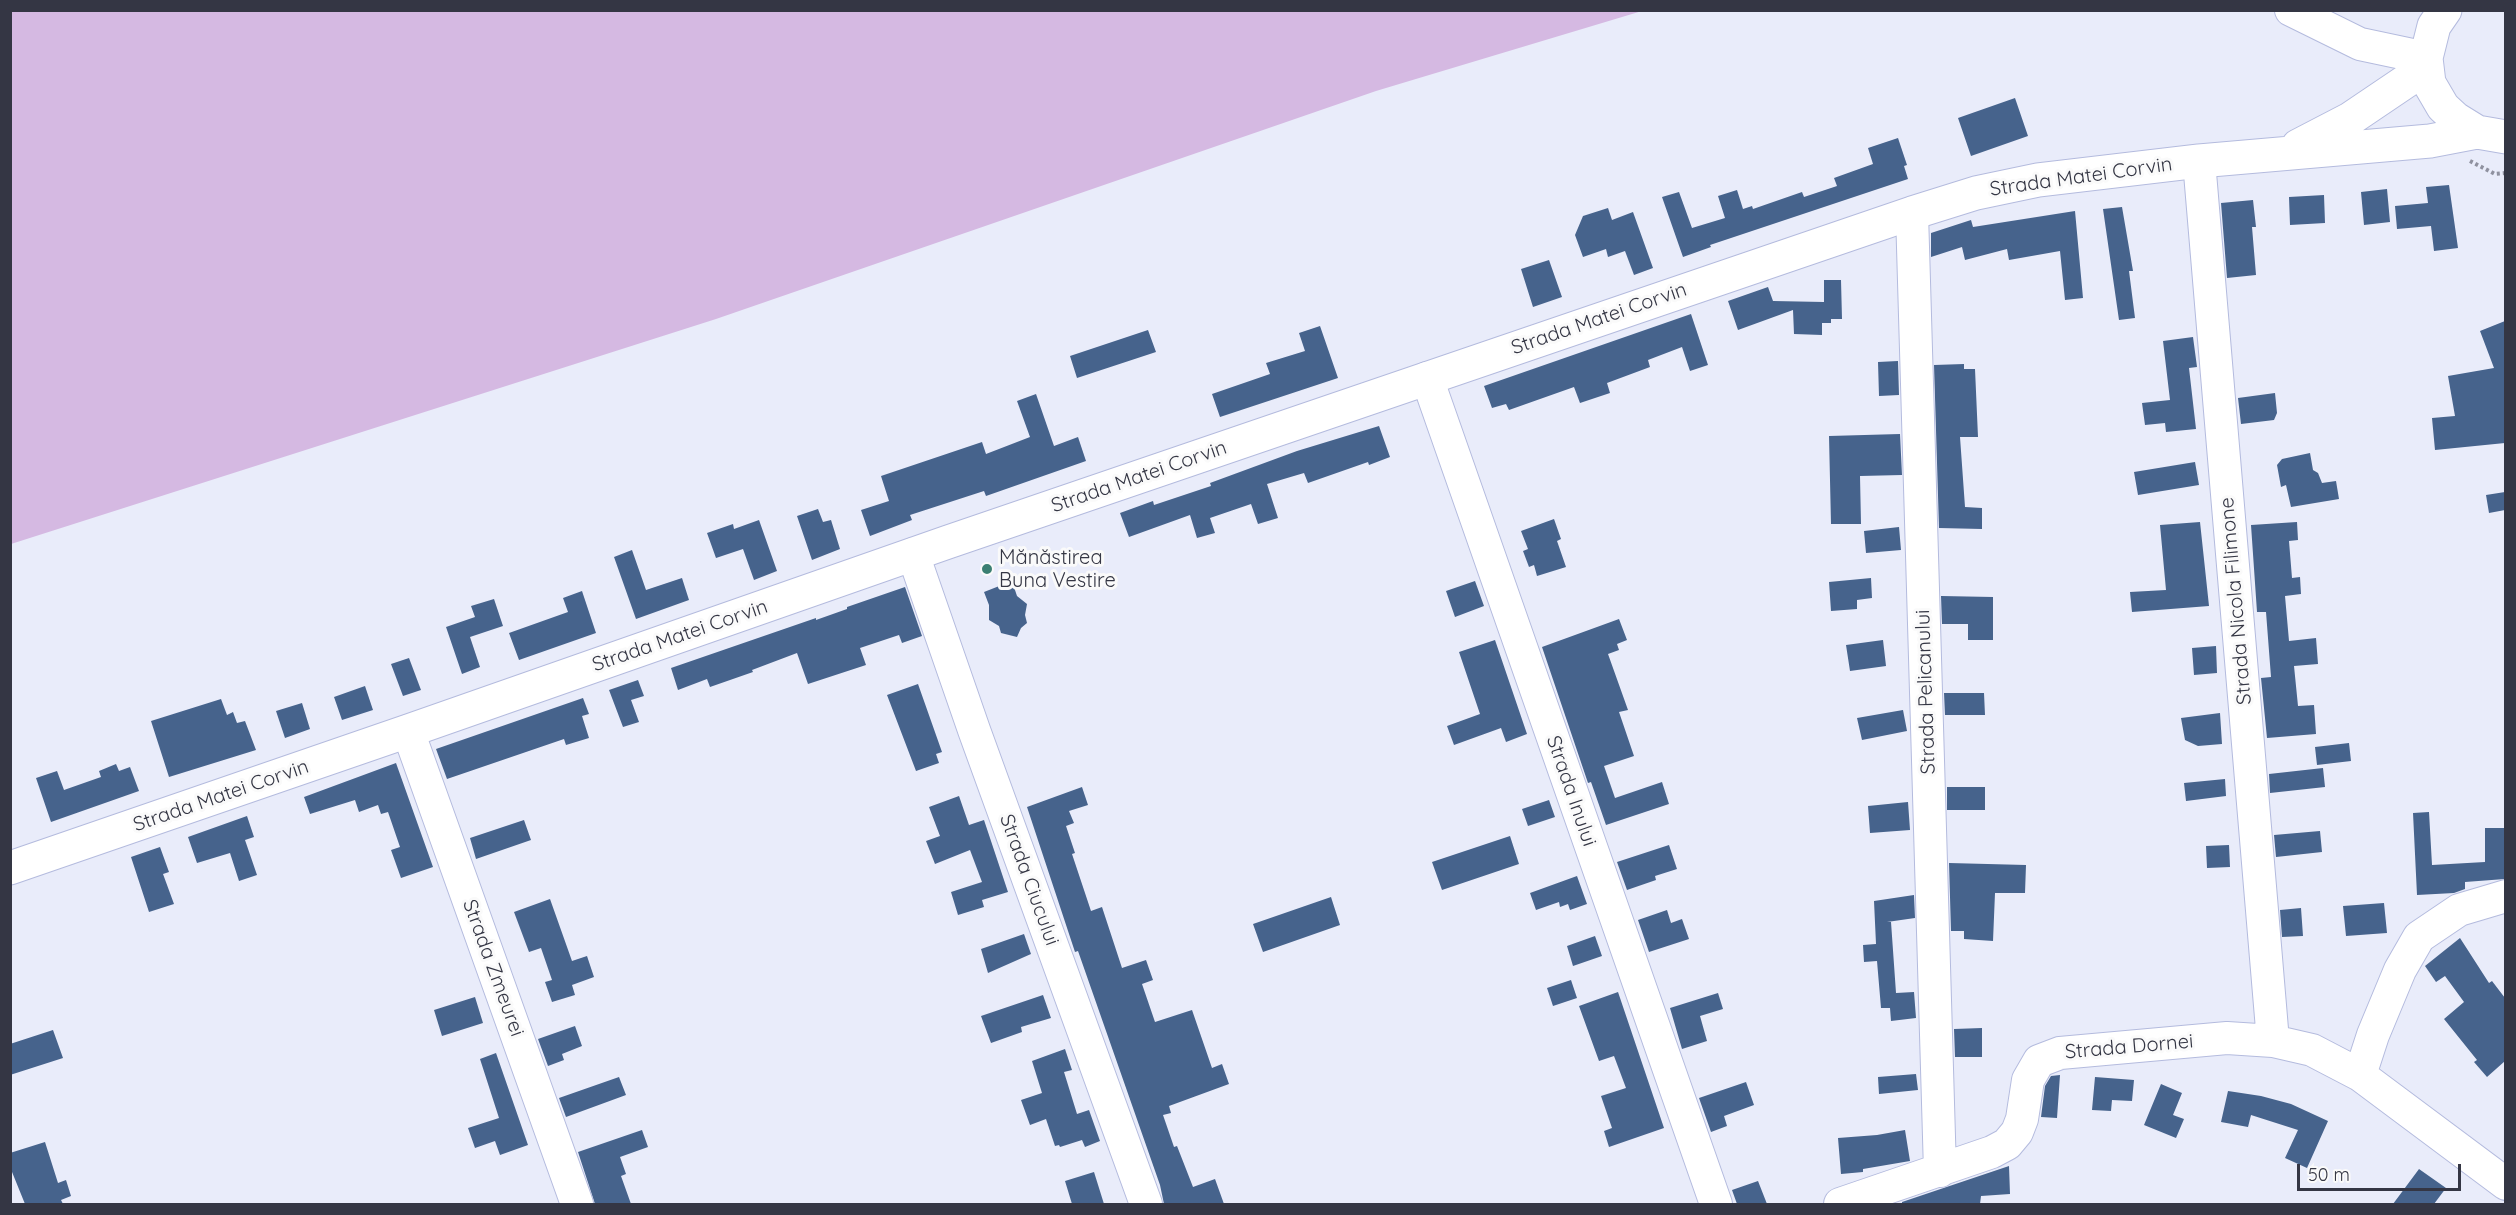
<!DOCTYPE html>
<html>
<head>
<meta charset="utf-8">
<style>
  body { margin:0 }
  #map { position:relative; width:2516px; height:1215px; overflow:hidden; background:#e9ecfa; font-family:Quicksand,sans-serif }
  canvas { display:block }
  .frame { position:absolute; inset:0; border:12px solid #343644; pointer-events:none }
  .scale { position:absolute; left:2297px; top:1164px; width:164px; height:27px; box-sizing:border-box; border:3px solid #343644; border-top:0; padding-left:8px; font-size:18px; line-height:21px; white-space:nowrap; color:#343644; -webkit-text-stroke:4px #fafafa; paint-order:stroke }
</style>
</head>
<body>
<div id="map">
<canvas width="2516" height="1215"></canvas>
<div class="frame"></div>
<div class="scale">50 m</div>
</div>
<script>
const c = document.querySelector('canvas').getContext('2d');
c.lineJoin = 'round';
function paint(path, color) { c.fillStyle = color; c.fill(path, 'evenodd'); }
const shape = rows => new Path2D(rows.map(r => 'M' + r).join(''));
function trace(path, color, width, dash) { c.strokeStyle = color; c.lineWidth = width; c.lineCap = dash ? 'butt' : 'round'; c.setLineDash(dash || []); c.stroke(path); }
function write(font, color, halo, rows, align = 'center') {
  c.font = font + ' Quicksand,sans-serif'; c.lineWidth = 6; c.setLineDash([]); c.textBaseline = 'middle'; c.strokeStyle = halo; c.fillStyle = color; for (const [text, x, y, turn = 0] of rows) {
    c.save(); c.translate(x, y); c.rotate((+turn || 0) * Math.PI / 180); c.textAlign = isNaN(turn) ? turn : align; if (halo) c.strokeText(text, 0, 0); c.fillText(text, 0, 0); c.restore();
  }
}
paint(shape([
  [11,10,1642,10,1642,11,1376,91,716,319,11,544]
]), '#d5b9e2');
paint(shape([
  [2015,98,2028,136,1971,156,1958,118],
  [1898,138,1907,165,1904,166,1908,179,1710,245,1711,247,1683,257,1662,197,1679,192,1692,228,1725,218,1718,196,1737,190,1743,209,1752,206,1753,209,1802,192,1804,197,1837,186,1834,178,1873,164,1868,148],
  [2449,185,2458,248,2434,251,2431,226,2397,229,2395,206,2428,203,2426,187],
  [2387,189,2390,222,2364,225,2361,192],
  [2324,195,2325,223,2290,225,2289,197],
  [2253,200,2256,227,2252,227,2256,275,2227,278,2221,203],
  [2122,207,2133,271,2129,271,2135,318,2119,320,2103,209],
  [1608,208,1612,220,1633,212,1653,268,1634,275,1625,251,1608,257,1606,249,1583,257,1575,235,1583,216],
  [2075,211,2083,298,2065,300,2060,251,2009,260,2007,249,1965,260,1962,247,1931,257,1931,233,1971,220,1973,227],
  [1549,260,1562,297,1533,307,1521,269],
  [1824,280,1841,280,1842,319,1831,319,1831,323,1822,323,1822,335,1794,334,1793,310,1738,330,1728,301,1768,287,1773,301,1824,302],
  [1691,314,1708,365,1690,371,1682,347,1648,360,1650,367,1607,383,1610,393,1580,403,1574,387,1509,410,1506,404,1492,408,1484,386],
  [2505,321,2505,443,2435,450,2432,418,2455,416,2448,376,2494,368,2480,331],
  [1320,326,1338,378,1220,417,1212,394,1270,374,1266,363,1305,351,1299,333],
  [1148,330,1156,352,1077,378,1070,356],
  [2193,337,2197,367,2189,368,2196,429,2166,432,2165,423,2145,425,2142,403,2170,400,2163,341],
  [1898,361,1899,395,1879,396,1878,362],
  [1964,364,1964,369,1975,369,1978,437,1960,437,1965,507,1982,508,1982,529,1939,528,1934,365],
  [2275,393,2277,413,2274,420,2241,424,2238,398],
  [1036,394,1054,446,1078,437,1086,461,986,496,984,491,910,515,912,520,870,536,861,510,889,501,881,476,982,442,986,454,1030,437,1017,401],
  [1379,426,1390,457,1369,465,1368,462,1308,483,1304,473,1267,484,1278,518,1258,524,1251,504,1210,518,1215,533,1197,538,1190,515,1129,537,1120,513,1153,501,1154,505,1211,486,1210,483,1297,451],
  [1900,434,1902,475,1860,476,1861,524,1831,524,1829,436],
  [2310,453,2313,470,2318,473,2322,483,2336,481,2339,499,2291,507,2286,485,2281,487,2277,465,2282,459],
  [2195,462,2199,485,2138,495,2134,472],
  [2505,492,2505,510,2489,513,2486,495],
  [818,509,823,522,831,520,840,549,812,560,797,516],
  [1554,519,1561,539,1557,541,1566,567,1537,576,1534,565,1529,567,1523,551,1528,549,1521,531],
  [759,520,777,571,754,580,743,549,716,558,707,533,733,524,734,529],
  [2200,522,2209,606,2132,612,2130,592,2166,590,2160,525],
  [2297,522,2298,540,2289,541,2292,578,2300,577,2301,594,2285,596,2289,641,2316,638,2318,664,2294,666,2298,706,2314,705,2316,734,2267,738,2261,678,2271,677,2266,612,2257,612,2251,525],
  [1899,527,1901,550,1866,553,1864,531],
  [632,550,646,590,682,578,689,600,636,619,614,557],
  [1871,578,1872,598,1857,600,1857,609,1831,611,1829,582],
  [1012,581,1017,596,1027,604,1025,615,1027,623,1021,628,1017,637,1001,633,999,626,989,620,989,605,984,592],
  [1475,581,1484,606,1455,617,1446,591],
  [905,587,922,636,902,643,899,635,860,648,866,665,808,684,797,653,752,670,753,672,710,687,707,679,678,690,671,668,816,618,816,620,847,609,847,607],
  [582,591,596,633,519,660,509,633,568,612,563,598],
  [1941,596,1993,597,1993,640,1968,640,1968,624,1942,624],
  [494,599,503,626,470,637,480,667,462,674,446,627,475,617,471,606],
  [1619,619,1627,640,1617,644,1619,650,1608,654,1628,710,1619,712,1634,756,1604,766,1615,798,1662,782,1669,804,1606,825,1591,782,1588,783,1542,647],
  [1495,640,1527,734,1506,742,1501,728,1454,745,1447,726,1480,714,1459,652],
  [1883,640,1886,666,1850,671,1846,645],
  [2216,646,2217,673,2194,675,2192,648],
  [409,658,421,690,403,696,391,664],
  [638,680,644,696,631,700,639,722,623,727,609,690],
  [918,684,942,752,936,754,939,763,916,771,887,695],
  [365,686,373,710,342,720,334,697],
  [1944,693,1984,693,1985,715,1945,715],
  [583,698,589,714,582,716,589,738,566,745,564,739,447,779,436,749],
  [221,699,227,715,233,712,237,723,245,721,256,750,169,777,151,721],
  [302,703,310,729,285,738,276,711],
  [1903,710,1907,731,1862,740,1857,718],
  [2220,713,2222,744,2198,746,2185,740,2181,718],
  [2349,743,2351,761,2317,765,2315,747],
  [396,763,433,867,401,878,391,850,400,847,388,812,381,814,378,805,359,812,355,800,310,814,304,797],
  [116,764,119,771,130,767,139,791,51,822,36,778,57,771,64,790,101,777,99,771],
  [2323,768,2325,787,2270,793,2269,774],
  [2225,779,2226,796,2186,801,2184,783],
  [1082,787,1088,805,1069,811,1074,823,1066,826,1075,853,1072,854,1091,911,1102,907,1122,968,1146,960,1153,980,1142,984,1155,1022,1192,1010,1212,1068,1222,1064,1229,1084,1169,1106,1171,1113,1163,1115,1174,1147,1177,1146,1193,1187,1215,1179,1224,1204,1164,1204,1160,1185,1078,951,1075,952,1027,807],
  [1947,787,1985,787,1985,810,1947,810],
  [959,796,969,825,984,820,1008,892,982,900,984,907,958,915,951,892,982,882,970,850,935,864,926,841,940,836,929,807],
  [1549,800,1555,817,1528,826,1522,809],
  [1908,802,1910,830,1870,833,1868,806],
  [2429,812,2432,865,2485,862,2485,828,2505,828,2505,879,2465,882,2465,889,2454,893,2417,895,2413,813],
  [247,816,254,837,245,840,257,875,239,881,230,853,197,863,188,837],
  [524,820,531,840,476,859,470,838],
  [2320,831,2322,852,2276,857,2274,835],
  [1510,836,1519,864,1442,890,1432,862],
  [1669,845,1677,869,1655,876,1656,880,1627,890,1617,862],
  [2229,845,2230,867,2207,868,2206,846],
  [160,847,169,872,163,874,174,904,149,912,131,857],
  [1949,863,2026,865,2025,893,1995,893,1993,941,1964,939,1964,931,1951,931],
  [1577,876,1587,904,1570,910,1568,904,1560,907,1559,902,1536,910,1530,893],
  [1914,895,1915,918,1887,922,1891,922,1896,993,1914,992,1916,1018,1891,1021,1890,1008,1881,1008,1877,961,1864,962,1863,945,1876,944,1874,901],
  [1331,897,1340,925,1263,952,1253,924],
  [550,899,572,961,587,956,594,977,572,985,575,995,552,1002,545,982,552,980,541,948,529,952,514,912],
  [2384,903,2387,933,2346,936,2343,906],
  [2301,908,2303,936,2282,937,2280,910],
  [1667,910,1671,923,1682,919,1689,939,1649,952,1638,920],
  [1024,934,1031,954,988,973,981,949],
  [1595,936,1602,956,1573,966,1567,946],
  [2460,938,2489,983,2492,981,2505,998,2505,1061,2487,1077,2474,1062,2477,1060,2444,1019,2464,1002,2445,976,2436,982,2425,966],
  [1571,980,1577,998,1553,1006,1547,988],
  [1618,992,1664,1128,1609,1147,1604,1131,1612,1128,1601,1096,1626,1088,1614,1056,1599,1061,1579,1006],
  [1718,993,1723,1009,1700,1016,1707,1041,1682,1049,1670,1008],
  [1043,995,1051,1018,1021,1027,1022,1032,991,1043,981,1016],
  [475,997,483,1023,442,1036,434,1010],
  [575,1026,582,1046,562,1054,564,1060,548,1066,538,1039],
  [1982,1028,1982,1057,1955,1057,1954,1029],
  [53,1030,63,1058,10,1075,10,1044],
  [1065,1049,1072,1070,1064,1072,1077,1114,1089,1110,1100,1141,1085,1147,1082,1140,1060,1147,1059,1145,1055,1146,1046,1119,1030,1125,1021,1100,1042,1093,1032,1061],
  [496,1053,528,1145,500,1155,495,1141,475,1148,468,1128,499,1118,480,1059],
  [1916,1074,1918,1090,1879,1094,1878,1077],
  [2060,1075,2057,1118,2041,1117,2045,1086,2051,1076],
  [619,1077,626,1095,566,1117,559,1098],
  [2095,1077,2134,1080,2132,1101,2112,1100,2111,1111,2092,1110],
  [1746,1082,1754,1105,1724,1116,1727,1126,1711,1132,1699,1098],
  [2161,1084,2182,1093,2173,1115,2184,1119,2176,1138,2144,1125],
  [2228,1091,2261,1096,2291,1104,2328,1121,2307,1168,2285,1158,2298,1130,2251,1115,2248,1127,2221,1122],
  [642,1130,648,1147,620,1157,626,1174,621,1176,631,1204,595,1204,578,1152],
  [1905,1130,1910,1161,1863,1169,1863,1172,1841,1174,1838,1138,1877,1135],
  [45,1142,58,1183,66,1180,71,1196,61,1200,63,1204,25,1204,10,1167,10,1153],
  [2009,1166,2010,1194,1981,1196,1980,1204,1902,1204,1902,1202],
  [2419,1169,2446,1188,2434,1204,2393,1204],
  [1094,1172,1104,1204,1072,1204,1065,1181],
  [1758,1181,1767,1204,1737,1204,1732,1190]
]), '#46638c');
const minor = shape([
  [2291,10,2360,44,2426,58],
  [2199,161,2273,1041],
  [1912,213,1940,1171],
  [1427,378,1716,1204],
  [913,554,974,730,1146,1204],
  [408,731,577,1204],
  [2360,1075,2373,1035,2400,970,2419,937,2459,910,2506,896],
  [1840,1204,1992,1152,2007,1144,2017,1132,2022,1119,2028,1080,2039,1061,2060,1053,2227,1038,2273,1041,2312,1050,2360,1075,2506,1184]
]);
const major = shape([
  [2445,10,2434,26,2426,58,2429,83,2443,107,2456,119,2477,132,2506,137],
  [2298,146,2350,119,2427,67],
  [10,868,408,731,948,542,1912,213,1976,193,2038,180,2199,161,2430,141,2477,132]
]);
trace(minor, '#b4bbde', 34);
trace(major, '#b4bbde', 35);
trace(shape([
  [2470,161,2495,174,2506,173]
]), '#8f919f', 4, [3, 3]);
trace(minor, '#fff', 32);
trace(major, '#fff', 33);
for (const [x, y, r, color] of [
  [987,569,6,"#3b7f72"]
]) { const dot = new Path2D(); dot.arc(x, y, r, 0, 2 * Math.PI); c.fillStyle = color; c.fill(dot); trace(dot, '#fafafa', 2); }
write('20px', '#343644', '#fafafa', [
  ["Strada Matei Corvin",2081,177,-8],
  ["Strada Matei Corvin",1599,319,-19],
  ["Strada Matei Corvin",1139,477,-19],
  ["Strada Nicola Filimone",2236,601,-95],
  ["Strada Matei Corvin",680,636,-19],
  ["Strada Pelicanului",1926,692,-92],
  ["Strada Inului",1571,791,71],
  ["Strada Matei Corvin",221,796,-19],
  ["Strada Ciucului",1029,880,70],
  ["Strada Zmeurei",493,968,70],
  ["Strada Dornei",2129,1047,-5]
]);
write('20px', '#343644', '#fafafa', [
  ["Mănăstirea",999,558],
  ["Buna Vestire",999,581]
], 'left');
</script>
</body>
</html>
